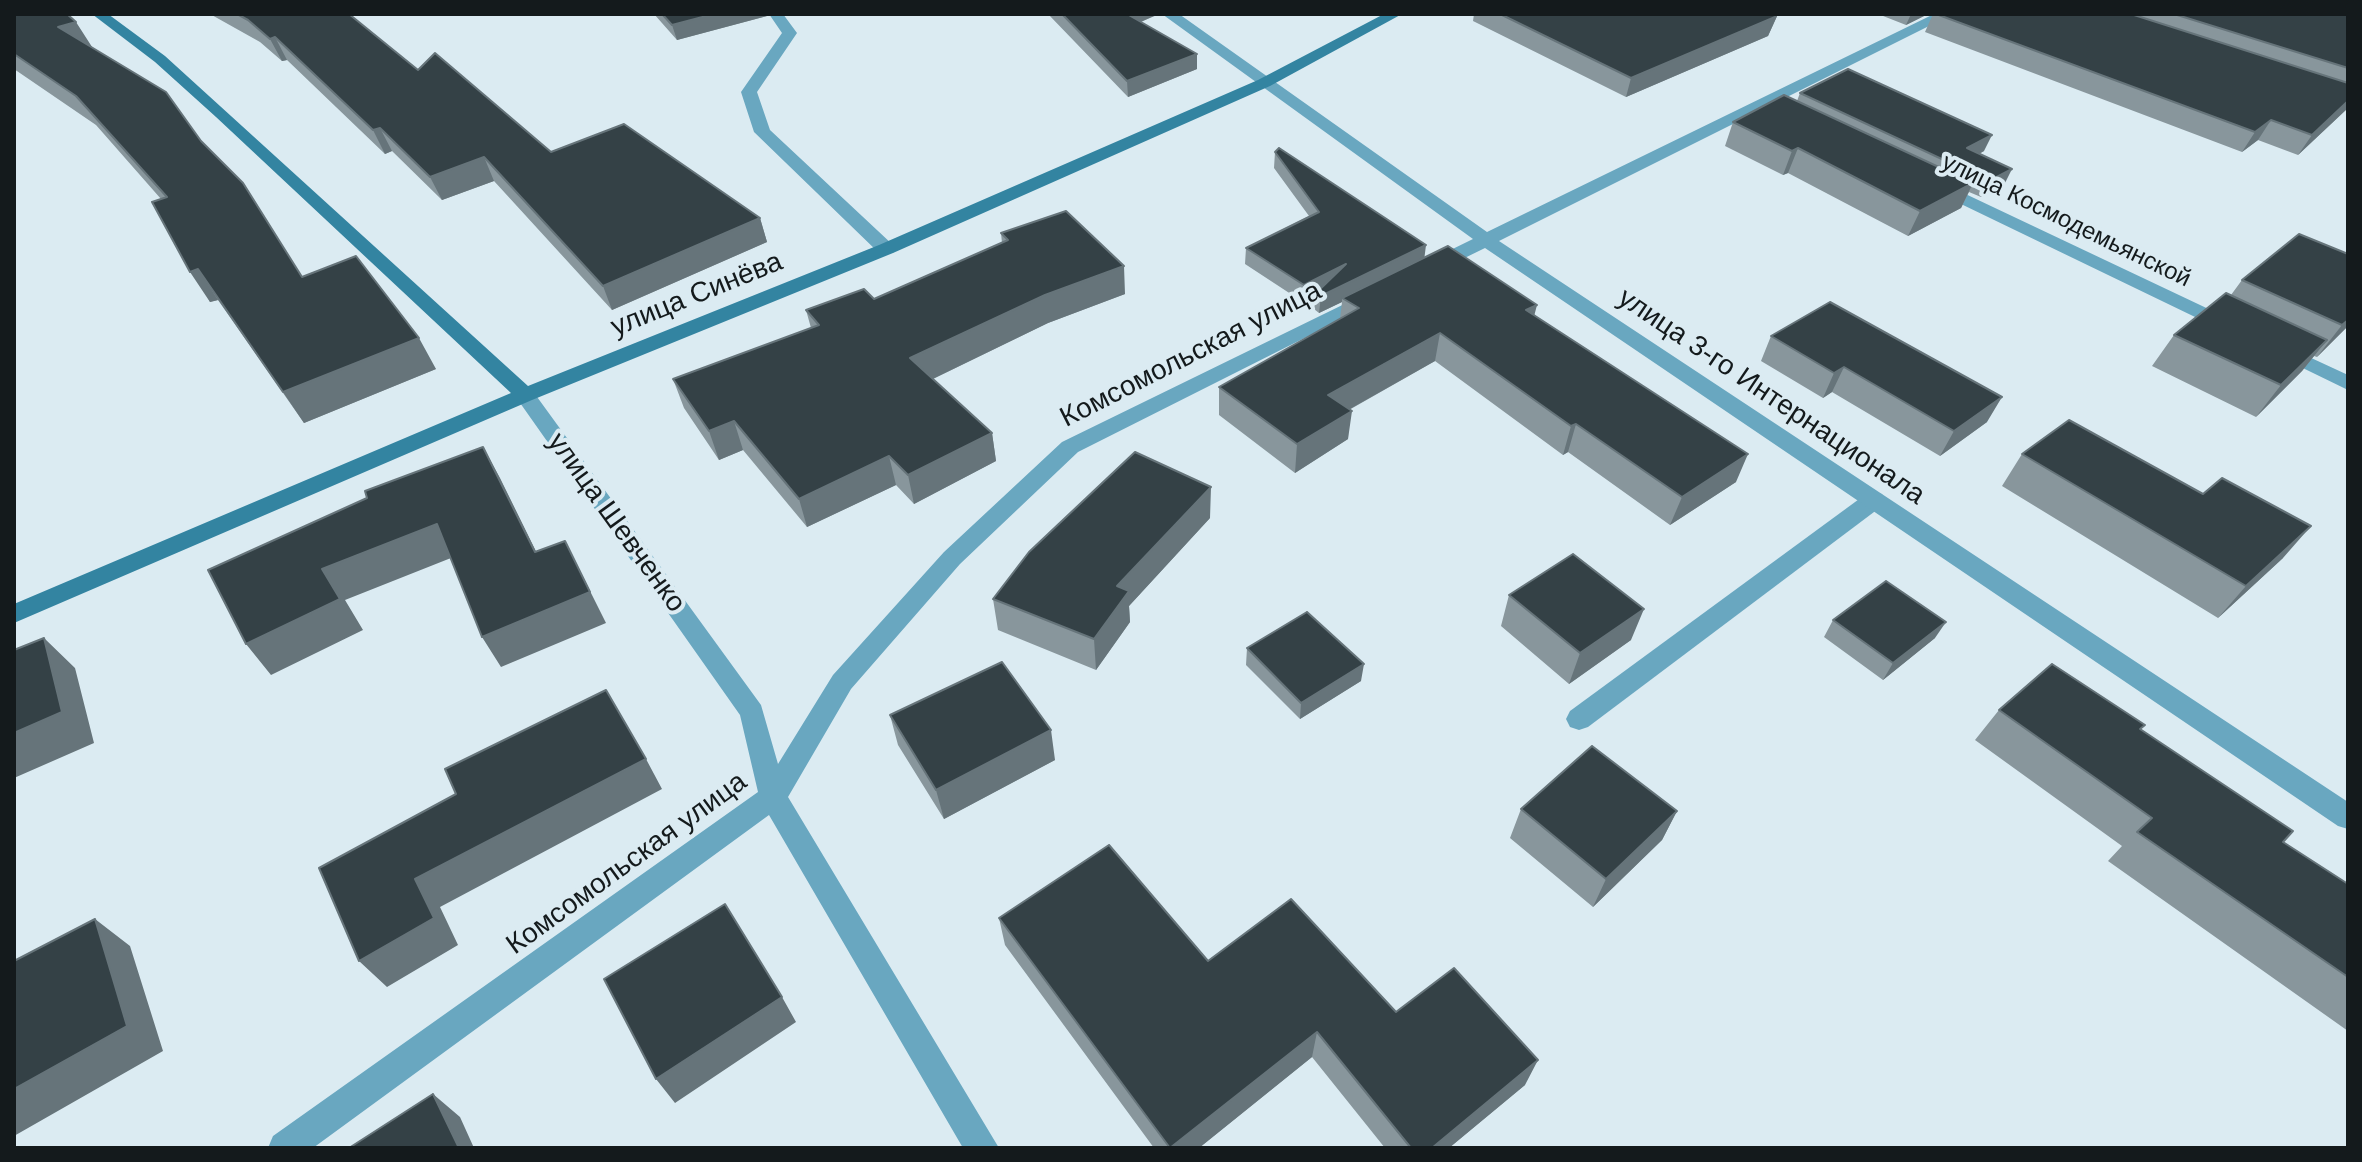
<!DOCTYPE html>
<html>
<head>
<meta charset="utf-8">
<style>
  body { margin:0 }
  #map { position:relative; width:2362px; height:1162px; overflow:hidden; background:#dbebf2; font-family:Arial,sans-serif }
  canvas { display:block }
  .frame { position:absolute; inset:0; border:16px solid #141a1c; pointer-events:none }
</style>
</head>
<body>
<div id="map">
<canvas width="2362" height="1162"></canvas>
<div class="frame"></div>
</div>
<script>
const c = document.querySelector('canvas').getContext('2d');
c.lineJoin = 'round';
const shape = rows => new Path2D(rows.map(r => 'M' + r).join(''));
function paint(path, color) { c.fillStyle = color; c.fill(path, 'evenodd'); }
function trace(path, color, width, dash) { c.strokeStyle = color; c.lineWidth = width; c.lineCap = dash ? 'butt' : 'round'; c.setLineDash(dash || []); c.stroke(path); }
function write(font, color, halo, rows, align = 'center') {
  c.font = font + ' Arial,sans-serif'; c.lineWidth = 8; c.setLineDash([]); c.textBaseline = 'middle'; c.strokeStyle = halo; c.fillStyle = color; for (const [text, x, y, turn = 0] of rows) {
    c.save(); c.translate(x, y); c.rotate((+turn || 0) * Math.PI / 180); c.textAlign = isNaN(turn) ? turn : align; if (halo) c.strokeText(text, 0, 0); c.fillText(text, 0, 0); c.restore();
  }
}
paint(shape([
  [1874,492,1882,494,1885,500,1882,506,1588,727,1579,730,1570,727,1566,719,1570,711,1866,494,1874,492]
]), '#69a7c0');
paint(shape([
  [769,14,783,14,797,33,757,92,770,130,893,245,895,249,893,253,879,253,754,132,741,92,782,33,769,14],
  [1162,14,1179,14,1487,232,1934,14,1953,14,1499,241,2348,802,2348,829,2338,826,1485,248,1438,271,1424,271,1422,267,1424,263,1473,239,1162,14],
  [1938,181,2236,322,2239,326,2236,330,2222,330,1932,190,1929,186,1938,181],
  [1369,292,1379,298,1376,302,1078,452,960,564,851,689,788,797,999,1148,963,1148,769,815,313,1148,268,1148,273,1136,758,792,740,715,518,400,515,395,518,390,532,390,761,705,778,764,833,675,944,552,1062,442,1369,292],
  [2281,344,2348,375,2348,390,2274,354,2271,350,2281,344]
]), '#69a7c0');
paint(shape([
  [92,14,108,14,165,56,528,386,879,245,1258,80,1384,14,1402,14,1270,86,893,253,532,400,14,623,14,604,511,393,216,117,155,62,92,14]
]), '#3384a1');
paint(shape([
  [14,14,93,48,201,141,302,277,436,369,304,423,218,300,210,302,161,199,96,125,14,69],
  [210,14,349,14,418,70,551,152,760,218,767,242,612,310,494,181,442,200,392,151,385,154,287,60,282,61,260,42],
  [654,14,768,14,767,16,677,40],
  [1048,14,1157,14,1141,22,1197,54,1197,69,1128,97],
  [1474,14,1778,14,1768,36,1626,97,1473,21],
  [1878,14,1928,14,1906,25],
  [1933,14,2348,14,2348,108,2298,155,2258,140,2242,152,1925,32],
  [1800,93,1984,151,1979,154,2004,185,1981,197,1969,192,1961,208,1908,236,1788,173,1783,175,1725,146,1733,122,1797,101],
  [1275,152,1424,258,1535,315,1736,482,1670,525,1568,452,1563,455,1435,361,1349,410,1348,439,1295,473,1219,415,1219,387,1340,319,1342,302,1319,313,1314,309,1316,295,1303,302,1245,264,1246,248,1309,216,1274,168],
  [1001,233,1125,294,1048,323,933,379,992,433,996,461,914,504,896,485,807,527,743,450,719,460,684,408,673,379,811,328,806,310,874,299,1002,243],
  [2242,280,2348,326,2317,357,2314,356,2302,371,2256,417,2152,366,2174,335,2231,295],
  [1771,336,1987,422,1940,456,1832,392,1823,398,1761,361],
  [2022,454,2203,494,2283,558,2218,618,2002,486],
  [1210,518,1129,606,1130,622,1096,670,998,630,993,599],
  [1509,595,1631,640,1569,684,1501,626],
  [1833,620,1935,638,1883,680,1824,637],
  [1247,648,1361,681,1300,719,1246,665],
  [1999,710,2141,729,2283,842,2348,884,2348,1031,2108,861,2122,846,1975,740],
  [890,715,1055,760,944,819,898,745],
  [1521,809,1677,811,1662,840,1593,907,1510,838],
  [999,918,1208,961,1396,1012,1525,1085,1449,1148,1385,1148,1312,1057,1199,1148,1154,1148,1005,945]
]), '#88969c');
paint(shape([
  [714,14,768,14,767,16,677,40,672,25],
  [1126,14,1157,14,1157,15,1126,28],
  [1776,14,1778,14,1768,36,1626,97,1631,78],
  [1911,14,1928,14,1906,25],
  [76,22,94,50,58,27],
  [275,37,287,60,282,61,270,39],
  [1197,54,1197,69,1128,97,1127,81],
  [2348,101,2348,108,2298,155,2312,135],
  [2271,120,2258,140,2242,152,2255,132],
  [380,128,392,151,385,154,373,130],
  [1992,135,1984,151,1960,164,1967,148],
  [1798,148,1788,173,1783,175,1792,151],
  [484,157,494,181,442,200,430,177],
  [2012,169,2004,185,1981,197,1989,181],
  [1973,183,1961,208,1908,236,1920,211],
  [760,218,767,242,612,310,603,286],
  [1426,245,1424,261,1342,298,1342,302,1319,313,1321,296],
  [1346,264,1316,293,1316,295,1303,302,1304,285],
  [1124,266,1125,294,1048,323,916,387,910,358,1045,295],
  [198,269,218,300,210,302,190,272],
  [1537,305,1530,332,1526,310],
  [2348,320,2348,326,2317,357,2342,325],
  [1440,333,1435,361,1325,423,1328,395],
  [419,338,436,369,304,423,283,392],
  [2327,340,2302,371,2256,417,2281,385],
  [1844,367,1832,392,1823,398,1834,373],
  [2002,397,1987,422,1940,456,1954,431],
  [1352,411,1348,439,1295,473,1297,444],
  [734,421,743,450,719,460,709,431],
  [1576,424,1568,452,1563,455,1571,426],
  [992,433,996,461,914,504,908,475],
  [483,447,500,478,552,584,535,552],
  [1748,454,1736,482,1670,525,1682,497],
  [889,456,896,485,807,527,799,499],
  [1211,487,1210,518,1129,606,1130,622,1096,670,1094,639,1117,586],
  [437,524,456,556,345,600,363,630,271,675,246,644,322,569],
  [2311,526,2283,558,2218,618,2246,586],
  [565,541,606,623,501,667,482,637],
  [1644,609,1631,640,1569,684,1580,653],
  [1946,622,1935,638,1883,680,1893,663],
  [44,638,75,668,94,743,14,778,14,733],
  [1364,664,1361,681,1300,719,1301,703],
  [1051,730,1055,760,944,819,936,790],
  [646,759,662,789,440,907,458,945,387,987,359,961,415,879],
  [1677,811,1662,840,1593,907,1606,879],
  [95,919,130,946,163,1051,14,1136,14,1089],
  [782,997,796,1022,675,1103,656,1079],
  [1317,1032,1312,1057,1199,1148,1171,1148],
  [1538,1060,1525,1085,1449,1148,1432,1148],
  [433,1094,460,1117,474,1148,459,1148]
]), '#66747a');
const building = shape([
  [14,14,67,14,76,22,58,27,166,92,201,141,243,183,302,277,356,256,419,338,283,392,198,269,190,272,152,202,167,197,76,96,14,54,14,14],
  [237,14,349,14,418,70,435,53,551,152,624,124,760,218,603,286,484,157,430,177,380,128,373,130,275,37,270,39,248,20,237,14],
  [662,14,714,14,672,25,662,14],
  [1062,14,1127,14,1197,54,1127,81,1062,14],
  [1500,14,1776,14,1775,17,1631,78,1500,14],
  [1936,14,2131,14,2348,83,2348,101,2312,135,2271,120,2255,132,1936,14],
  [2174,14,2348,14,2348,68,2174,14],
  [1848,69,1992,135,1967,148,2012,169,1989,181,1800,93,1848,69],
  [1784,95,1973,183,1920,211,1798,148,1792,151,1733,122,1784,95],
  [1279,148,1426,245,1321,296,1316,293,1346,264,1304,285,1246,248,1319,212,1275,152,1279,148],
  [1066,211,1124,266,1045,295,910,358,992,433,908,475,889,456,799,499,734,421,709,431,673,379,819,325,806,310,864,289,874,299,1008,240,1001,233,1066,211],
  [2299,234,2348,254,2348,320,2342,325,2242,280,2299,234],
  [1448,246,1537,305,1526,310,1748,454,1682,497,1576,424,1571,426,1440,333,1328,395,1352,411,1297,444,1219,387,1359,308,1342,298,1448,246],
  [2226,293,2327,340,2281,385,2174,335,2226,293],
  [1830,302,2002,397,1954,431,1844,367,1834,373,1771,336,1830,302],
  [2069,420,2203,494,2222,478,2311,526,2246,586,2022,454,2069,420],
  [483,447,535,552,565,541,590,592,482,637,437,524,322,569,340,599,246,644,208,570,367,498,365,491,483,447],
  [1135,452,1211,487,1117,586,1129,591,1094,639,993,599,1029,552,1135,452],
  [1573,554,1644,609,1580,653,1509,595,1573,554],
  [1886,581,1946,622,1893,663,1833,620,1886,581],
  [1307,612,1364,664,1301,703,1247,648,1307,612],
  [44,638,62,712,14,733,14,650,44,638],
  [1002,662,1051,730,936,790,890,715,1002,662],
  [2052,664,2145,725,2140,729,2293,831,2283,842,2348,884,2348,977,2137,832,2152,818,1999,710,2052,664],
  [606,690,646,759,415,879,434,918,359,961,319,868,456,794,445,769,606,690],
  [1592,746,1677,811,1606,879,1521,809,1592,746],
  [1109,845,1208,961,1291,899,1396,1012,1454,968,1538,1060,1432,1148,1411,1148,1317,1032,1170,1148,999,918,1109,845],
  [725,904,782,997,656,1079,604,979,725,904],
  [95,919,127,1026,14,1089,14,961,95,919],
  [433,1094,459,1148,349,1148,433,1094]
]);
paint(building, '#344146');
trace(building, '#66747a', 2);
write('24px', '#141a1c', '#dbebf2', [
  ["улица Космодемьянской",2066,221,26]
]);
write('28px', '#141a1c', '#dbebf2', [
  ["улица Синёва",697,295,-22],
  ["Комсомольская улица",1191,355,-27],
  ["улица 3-го Интернационала",1771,397,34],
  ["улица Шевченко",616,523,54],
  ["Комсомольская улица",627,864,-36]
]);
</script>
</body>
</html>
